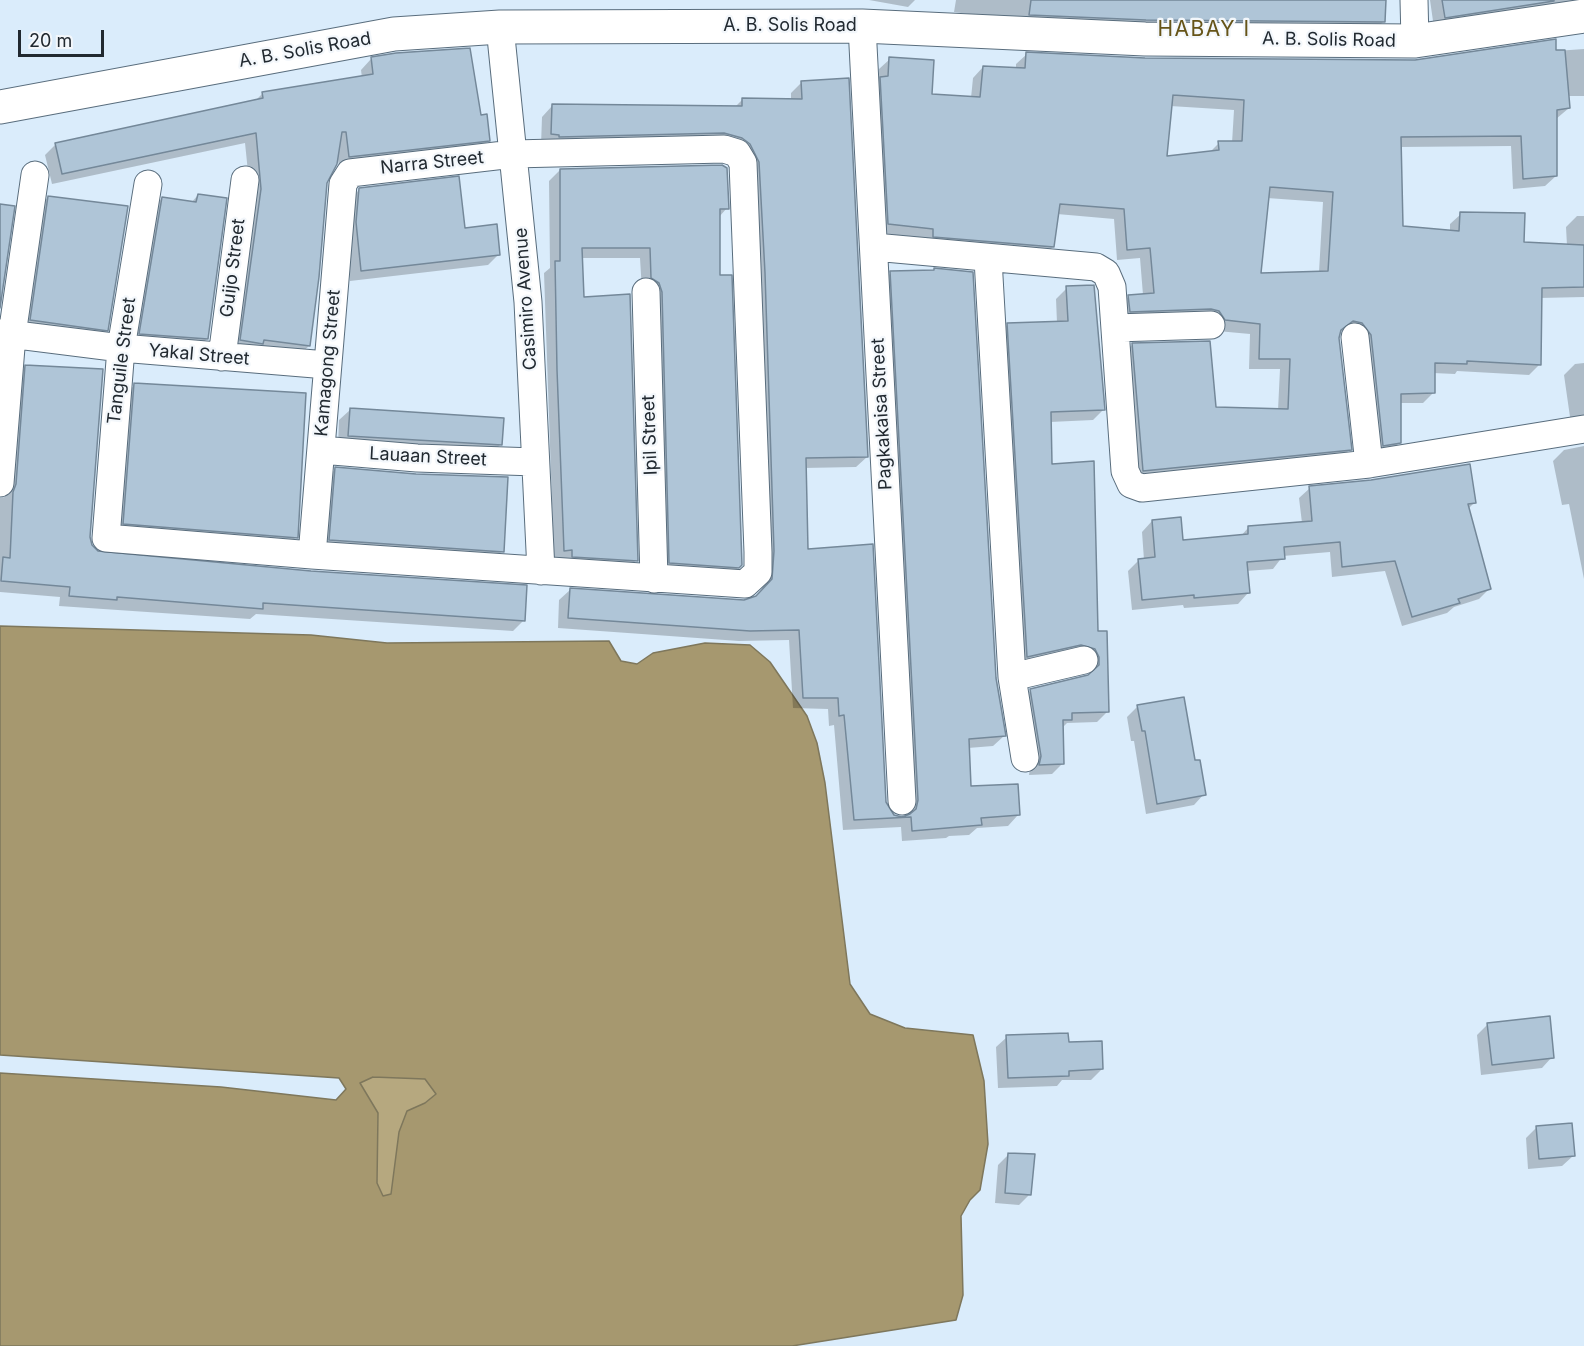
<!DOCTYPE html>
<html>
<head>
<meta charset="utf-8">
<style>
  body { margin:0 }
  #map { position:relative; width:1584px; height:1346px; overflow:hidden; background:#daecfb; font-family:Inter,sans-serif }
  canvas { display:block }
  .scale { position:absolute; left:18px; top:30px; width:86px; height:27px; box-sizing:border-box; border:3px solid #212930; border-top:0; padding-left:8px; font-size:18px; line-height:21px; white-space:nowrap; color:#212930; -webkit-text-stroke:4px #f3f7fb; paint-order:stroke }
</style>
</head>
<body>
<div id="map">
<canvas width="1584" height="1346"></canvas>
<div class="scale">20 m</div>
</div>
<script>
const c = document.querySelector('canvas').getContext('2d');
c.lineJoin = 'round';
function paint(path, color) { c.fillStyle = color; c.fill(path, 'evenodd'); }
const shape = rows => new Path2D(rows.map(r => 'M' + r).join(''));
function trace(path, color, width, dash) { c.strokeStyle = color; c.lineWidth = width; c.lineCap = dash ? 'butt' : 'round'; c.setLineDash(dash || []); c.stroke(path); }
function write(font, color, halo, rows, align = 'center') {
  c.font = font + ' Inter,sans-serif'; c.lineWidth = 4.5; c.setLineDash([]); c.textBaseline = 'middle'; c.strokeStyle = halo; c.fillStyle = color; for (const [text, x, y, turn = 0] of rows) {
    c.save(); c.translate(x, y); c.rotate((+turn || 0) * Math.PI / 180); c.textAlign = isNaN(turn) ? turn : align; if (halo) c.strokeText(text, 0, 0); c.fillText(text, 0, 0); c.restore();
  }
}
paint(shape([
  [373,1077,425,1079,436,1094,425,1103,407,1111,391,1195,382,1197,377,1183,378,1113,360,1083]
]), '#b6a87f');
const water = shape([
  [0,626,311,635,387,643,609,641,621,661,637,664,653,653,705,643,750,645,770,662,807,716,817,743,825,783,850,984,870,1014,905,1028,973,1035,984,1081,988,1144,980,1190,970,1200,961,1216,963,1295,956,1320,792,1346,0,1346,0,1073,221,1087,336,1100,346,1089,339,1078,0,1055,0,626],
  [373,1077,425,1079,436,1094,425,1103,407,1111,399,1132,391,1194,383,1196,377,1183,378,1113,360,1083,373,1077]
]);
paint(water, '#a6986f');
trace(water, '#7e775c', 1.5);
paint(shape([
  [869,0,915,0,908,7],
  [956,0,1384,0,1384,21,1373,32,990,17,954,12],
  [1430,0,1584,0,1434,28],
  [1584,49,1584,96,1568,96,1569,108,1556,119,1556,176,1545,186,1513,189,1511,146,1400,147,1401,227,1450,232,1450,224,1461,214,1522,244,1567,246,1566,227,1577,216,1584,216,1584,297,1540,298,1540,364,1529,375,1457,371,1455,374,1433,373,1434,392,1423,403,1399,403,1400,442,1389,453,1373,456,1351,333,1341,331,1338,338,1350,449,1339,460,1132,481,1122,355,1132,345,1214,409,1278,410,1280,369,1249,369,1250,334,1119,322,1118,307,1129,296,1143,295,1140,258,1117,260,1114,219,1057,214,1053,247,1042,257,878,234,870,89,879,81,879,69,890,59,930,96,971,98,973,78,983,67,1016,69,1016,64,1027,54,1145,59,1415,61],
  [1170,106,1234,110,1232,143,1219,143,1210,152,1165,158],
  [1267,198,1323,202,1319,272,1259,275],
  [371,59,480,116,489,140,478,151,339,167,338,160,326,182,309,346,298,356,230,351,251,201,245,143,52,184,45,155,56,144,255,101,262,94,362,78,361,70],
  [802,82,867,457,856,467,804,468,807,550,885,802,893,816,906,817,880,283,891,273,995,678,1004,736,993,746,968,748,970,787,1018,815,1008,826,977,828,969,835,949,836,946,838,902,841,901,827,843,830,834,725,829,726,828,709,793,708,789,640,739,641,558,628,559,600,570,590,745,601,756,597,762,591,764,563,740,155,541,145,542,117,552,106,735,107,743,99,791,100,791,93],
  [560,170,727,208,719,217,718,277,741,565,727,578,659,573,640,258,581,258,582,299,636,560,626,571,554,561,544,273,550,268,549,181],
  [360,189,463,230,499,254,488,265,350,281,346,234,349,200],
  [198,195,207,339,196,349,129,344,152,209,162,198,191,203],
  [48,197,107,330,96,341,20,330,38,208],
  [1067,288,1103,410,1093,420,1050,422,1051,465,1097,633,1107,712,1097,722,1067,723,1062,728,1063,763,1052,774,1029,775,1030,767,1020,701,1031,690,1089,677,1089,668,1016,667,997,335,1008,324,1057,323,1056,299],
  [1584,363,1584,429,1571,424,1564,375,1575,364],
  [26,367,91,546,97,553,524,620,513,631,256,614,250,619,59,606,60,597,0,592,0,498,5,497,15,377],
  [135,385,303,456,296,537,285,548,113,534,124,395],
  [350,410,501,444,490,455,338,447,339,420],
  [1584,446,1584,579,1569,504,1562,505,1553,461,1564,450],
  [336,469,502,551,491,562,319,551,325,479],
  [1310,488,1474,503,1468,509,1490,588,1479,599,1454,607,1447,613,1402,626,1385,571,1332,577,1330,552,1283,556,1273,569,1246,571,1248,593,1238,604,1184,608,1183,605,1132,610,1128,571,1139,560,1144,560,1142,532,1152,521,1182,542,1240,537,1248,528,1302,523,1299,498],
  [1138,706,1204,794,1194,805,1146,814,1134,741,1131,741,1127,717],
  [1488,1024,1552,1057,1542,1068,1481,1075,1477,1035],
  [1007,1037,1067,1043,1102,1069,1091,1080,1062,1080,1057,1086,998,1088,996,1047],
  [1537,1127,1573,1156,1562,1166,1528,1169,1526,1138],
  [1009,1154,1030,1194,1019,1205,995,1203,998,1165]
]), '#0003');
const building = shape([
  [1031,0,1386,0,1385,22,1146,20,1029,15,1031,0],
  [1442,0,1554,0,1554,1,1445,18,1442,0],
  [1556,39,1556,50,1565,50,1570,108,1557,110,1557,176,1523,179,1521,136,1401,137,1403,226,1459,231,1460,212,1525,213,1524,242,1584,245,1584,287,1542,288,1541,365,1467,361,1467,364,1435,363,1435,393,1401,394,1401,443,1383,446,1371,335,1362,323,1353,321,1341,330,1339,338,1352,450,1143,471,1132,343,1210,341,1216,407,1288,409,1290,359,1259,359,1260,324,1225,320,1219,311,1211,309,1130,312,1128,295,1154,293,1150,248,1127,250,1124,209,1060,204,1054,247,933,237,933,229,888,224,880,77,888,76,889,57,934,60,932,94,980,97,983,66,1025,68,1026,52,1145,58,1415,60,1556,39],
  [1173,95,1244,100,1242,141,1218,141,1219,150,1167,156,1173,95],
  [1270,187,1333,192,1328,271,1261,273,1270,187],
  [470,48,481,115,487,114,490,141,349,157,346,132,342,132,337,164,327,183,319,277,310,346,264,340,263,344,240,340,261,189,256,133,62,174,55,143,263,98,262,92,373,74,371,57,396,53,470,48],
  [849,78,868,457,806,458,808,549,873,544,886,802,894,815,902,817,910,814,916,809,918,800,890,271,934,270,934,268,973,272,996,678,1006,736,969,739,971,786,1018,784,1020,815,981,818,982,825,912,831,911,817,854,820,844,715,839,716,838,698,803,698,799,630,750,631,568,618,570,588,744,600,756,596,772,579,774,551,765,273,759,162,750,144,742,138,724,133,559,137,559,135,551,134,552,104,742,106,742,98,802,99,801,81,849,78],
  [722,165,727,168,729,209,720,209,720,275,732,275,742,565,739,568,669,563,662,292,659,283,651,278,650,248,582,248,584,297,630,294,638,561,572,557,572,550,564,551,557,370,555,261,560,261,560,169,722,165],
  [459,176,465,228,497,224,500,255,361,271,356,222,359,188,459,176],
  [198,194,227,198,208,339,139,334,162,197,196,202,198,194],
  [48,196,128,206,108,331,30,320,48,196],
  [0,204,15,206,0,308,0,204],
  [1094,285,1105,410,1051,412,1052,464,1094,461,1098,631,1107,631,1109,712,1072,713,1072,720,1063,720,1064,764,1039,765,1041,756,1030,689,1088,675,1099,665,1099,657,1095,649,1081,645,1027,657,1007,323,1068,321,1066,286,1094,285],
  [25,365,103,369,90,537,92,545,98,551,311,571,527,585,525,621,263,603,263,609,117,597,117,600,69,596,70,587,1,581,3,557,10,558,13,492,16,484,25,365],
  [134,383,306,393,298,538,123,524,134,383],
  [350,408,504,418,502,445,348,436,350,408],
  [1470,464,1476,503,1468,504,1491,589,1458,599,1460,603,1412,617,1395,561,1342,567,1340,542,1284,547,1285,559,1247,562,1250,593,1194,598,1194,595,1142,600,1138,559,1155,557,1152,520,1181,517,1183,540,1248,534,1248,526,1312,521,1309,486,1371,480,1470,464],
  [335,467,416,474,508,477,504,552,329,540,335,467],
  [1184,697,1195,760,1200,760,1206,795,1157,804,1145,731,1142,731,1137,705,1184,697],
  [1550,1016,1554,1058,1492,1065,1487,1023,1550,1016],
  [1068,1033,1069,1042,1102,1041,1103,1069,1069,1071,1069,1076,1008,1078,1006,1035,1068,1033],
  [1572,1123,1575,1156,1539,1159,1536,1126,1572,1123],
  [1008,1153,1035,1154,1031,1195,1005,1193,1008,1153]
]);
paint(building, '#afc5d7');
trace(building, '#748899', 1.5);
const street = shape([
  [1414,0,1415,41],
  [862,26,902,801],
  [500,27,528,302,541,571],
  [148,184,121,348,106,538,312,555,745,584,758,572,758,552,743,163,737,153,724,149,513,154,350,173,343,184,312,555],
  [874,247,1096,267,1106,273,1112,287,1125,471,1131,484,1142,488,1369,464,1584,429],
  [988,259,1012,677,1084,660],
  [646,292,654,579],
  [1115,328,1211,325],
  [0,333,121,348,327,365],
  [1355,337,1369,464],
  [222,357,245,180],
  [321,450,417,458,535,462],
  [0,483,12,335,35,175],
  [1012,677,1025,758]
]);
const secondary = shape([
  [0,107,394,34,500,27,862,26,1145,39,1415,41,1584,16]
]);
trace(street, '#596d7d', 29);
trace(secondary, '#596d7d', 35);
trace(street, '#fff', 27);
trace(secondary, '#fff', 33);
write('18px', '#212930', '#f3f7fb', [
  ["A. B. Solis Road",790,26],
  ["A. B. Solis Road",1329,40,1],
  ["A. B. Solis Road",305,50,-10],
  ["Narra Street",432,163,-6],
  ["Guijo Street",233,268,-83],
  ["Casimiro Avenue",526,299,-94],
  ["Yakal Street",199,355,5],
  ["Tanguile Street",122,361,-83],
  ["Kamagong Street",328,363,-85],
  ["Pagkakaisa Street",882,414,-93],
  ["Ipil Street",650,435,-92],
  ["Lauaan Street",428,457,3]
]);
c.letterSpacing = '1.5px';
write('21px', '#665418', '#f3f7fb', [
  ["HABAY I",1204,30]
]);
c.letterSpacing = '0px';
</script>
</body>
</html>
